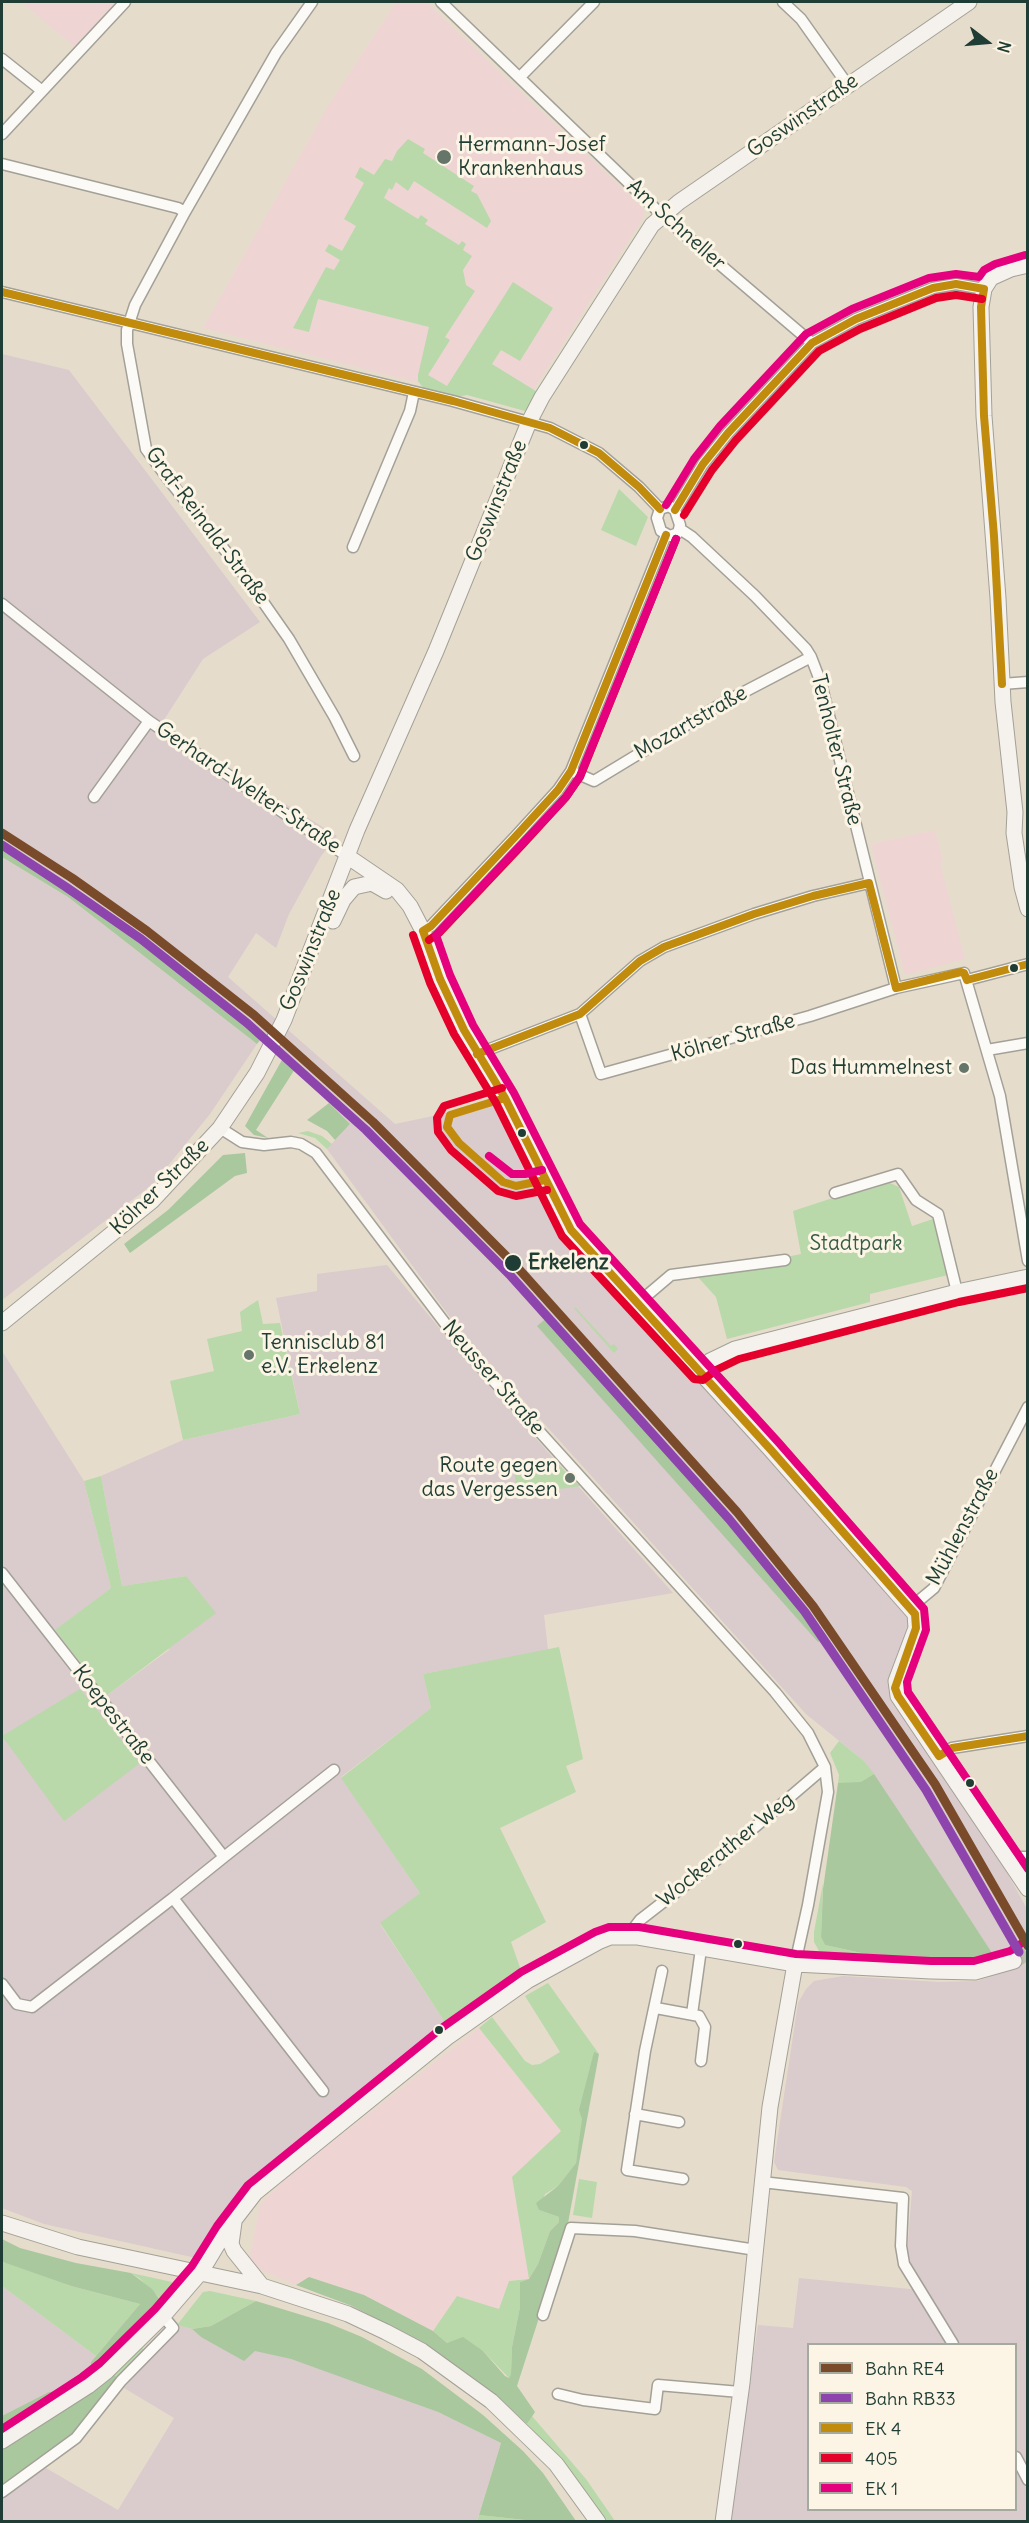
<!DOCTYPE html>
<html>
<head>
<meta charset="utf-8">
<style>
  body { margin:0 }
  #map { position:relative; width:1029px; height:2523px; overflow:hidden; background:#e6dccc; font-family:Delius,sans-serif }
  canvas { display:block }
  .frame { position:absolute; inset:0; border:3px solid #1f3d34; pointer-events:none }
  .legend { position:absolute; left:807px; top:2343px; width:210px; height:168px; box-sizing:border-box; background:#fcf5e5; border:2px solid #a4ab9e; margin:0; padding:8px 10px; list-style:none; font-size:18px; color:#1f3d34 }
  .legend li { display:flex; align-items:center; gap:12px; height:30px }
  .legend b { width:30px; border:2px solid #a4ab9e }
  .north { position:absolute; left:957px; top:12px; width:60px; height:60px; -webkit-text-stroke:4px #fcf5e5; paint-order:stroke; rotate:106deg; font-size:16px; font-weight:700; line-height:24px; text-align:center; color:#1f3d34 }
  .north::after { content:''; display:block; margin:auto; width:21px; height:27px; background:#1f3d34; clip-path:polygon(50% 0,100% 100%,50% 72%,0 100%) }
</style>
</head>
<body>
<div id="map">
<canvas width="1029" height="2523"></canvas>
<div class="frame"></div>
<ul class="legend">
<li><b style="height:8px;background:#7a4b2a"></b>Bahn RE4</li>
<li><b style="height:8px;background:#8e44ad"></b>Bahn RB33</li>
<li><b style="height:8px;background:#c18c0d"></b>EK 4</li>
<li><b style="height:8px;background:#e4002b"></b>405</li>
<li><b style="height:8px;background:#e5007d"></b>EK 1</li>
</ul>
<div class="north">N</div>
</div>
<script>
const c = document.querySelector('canvas').getContext('2d');
c.lineJoin = 'round';
function paint(path, color) { c.fillStyle = color; c.fill(path, 'evenodd'); }
const shape = rows => new Path2D(rows.map(r => 'M' + r).join(''));
function trace(path, color, width, dash) { c.strokeStyle = color; c.lineWidth = width; c.lineCap = dash ? 'butt' : 'round'; c.setLineDash(dash || []); c.stroke(path); }
function write(font, color, halo, rows, align = 'center') {
  c.font = font + ' Delius,sans-serif'; c.lineWidth = 6; c.setLineDash([]); c.textBaseline = 'middle'; c.strokeStyle = halo; c.fillStyle = color; for (const [text, x, y, turn = 0] of rows) {
    c.save(); c.translate(x, y); c.rotate((+turn || 0) * Math.PI / 180); c.textAlign = isNaN(turn) ? turn : align; if (halo) c.strokeText(text, 0, 0); c.fillText(text, 0, 0); c.restore();
  }
}
paint(shape([
  [21,2,120,2,76,48],
  [396,2,426,2,643,208,643,218,523,406,519,408,203,328,328,106],
  [935,830,943,861,940,863,965,959,905,975,871,844],
  [479,2028,561,2131,512,2177,529,2279,509,2281,499,2309,457,2296,433,2331,364,2295,309,2277,296,2285,252,2266,249,2261,260,2205,288,2176]
]), '#eed5d4');
paint(shape([
  [2,354,69,370,260,622,203,659,160,726,337,836,321,856,289,914,276,948,256,933,228,977,395,1124,443,1114,493,1098,554,1217,663,1343,886,1586,913,1624,894,1665,889,1682,890,1693,1001,1862,1027,1909,1027,2521,730,2521,758,2325,793,2328,799,2278,920,2290,908,2266,907,2254,912,2191,906,2187,778,2170,774,2162,798,2003,806,1989,814,1981,843,1976,939,1982,978,1981,1014,1968,996,1959,864,1761,806,1714,458,1328,327,1149,350,1124,283,1058,193,980,100,910,2,845],
  [808,2344,1016,2344,1016,2510,808,2510],
  [2,857,68,897,257,1044,210,1114,153,1184,2,1300],
  [387,1265,460,1353,673,1593,544,1615,548,1650,423,1674,431,1708,341,1777,420,1893,380,1924,448,2027,331,2118,227,2210,196,2258,44,2224,2,2208,2,1351,84,1481,111,1588,45,1638,95,1704,169,1650,186,1576,122,1586,101,1476,183,1440,300,1414,276,1298,317,1291,317,1274],
  [2,2286,96,2356,91,2362,89,2380,63,2399,2,2419],
  [177,2325,192,2329,201,2337,291,2359,346,2378,438,2412,501,2443,477,2521,2,2521,2,2498,46,2468,118,2510,174,2418,124,2388]
]), '#dacbcc');
paint(shape([
  [408,139,425,149,423,153,474,186,471,191,477,194,491,221,487,228,414,181,408,191,396,182,392,190,389,188,384,198,418,219,421,215,428,220,425,224,459,245,462,241,466,244,463,250,472,256,463,270,466,285,475,291,445,337,450,340,428,375,447,386,513,282,553,308,520,361,501,350,492,364,539,393,530,409,525,411,467,395,452,398,424,389,418,381,418,375,429,327,318,299,309,332,293,328,326,267,334,270,340,260,325,251,329,244,342,251,356,226,344,219,364,183,355,177,360,167,374,175,385,159,392,161,397,151],
  [619,489,648,517,636,546,601,530],
  [308,1131,322,1136,332,1144,327,1149,315,1138,298,1133],
  [890,1183,899,1187,912,1226,933,1219,937,1221,948,1275,870,1294,870,1302,727,1339,716,1297,696,1275,801,1254,793,1211,860,1189,861,1192],
  [258,1300,263,1324,280,1323,300,1414,183,1440,170,1381,214,1371,207,1339,242,1331,240,1312],
  [575,1307,611,1346,614,1344,618,1349,614,1353,574,1308],
  [552,1458,580,1486,518,1495,513,1465],
  [101,1476,122,1586,186,1576,216,1613,106,1696,55,1630,111,1588,84,1481],
  [559,1647,583,1759,566,1766,576,1792,500,1828,546,1922,511,1942,523,1976,448,2027,380,1923,420,1893,341,1778,431,1708,423,1674],
  [80,1689,140,1763,64,1821,2,1736],
  [839,1741,864,1761,874,1774,861,1783,838,1783,839,1775,830,1753],
  [823,1883,821,1937,825,1945,866,1954,947,1959,966,1964,873,1960,819,1951,814,1942,814,1932],
  [548,1983,599,2054,594,2053,576,2163,558,2186,545,2194,539,2210,559,2217,559,2222,550,2231,538,2264,529,2279,520,2282,520,2307,512,2347,511,2374,509,2378,483,2351,455,2341,447,2343,433,2331,457,2296,499,2309,509,2281,529,2279,512,2177,561,2131,479,2028,492,2017,525,2061,532,2065,540,2064,560,2052,525,1996],
  [579,2179,597,2182,592,2218,573,2215],
  [2,2261,71,2286,140,2304,96,2356,2,2286],
  [131,2273,172,2282,174,2289,164,2305,160,2298,139,2278],
  [210,2291,256,2301,211,2326,192,2329,177,2325,203,2292],
  [142,2348,145,2350,118,2379,113,2373],
  [532,2416,586,2479,615,2521,607,2521,569,2473,527,2424],
  [479,2515,534,2521,477,2522]
]), '#b9d9aa');
paint(shape([
  [2,845,100,910,193,980,261,1039,257,1044,68,897,2,857],
  [283,1058,295,1069,256,1130,268,1138,254,1135,245,1126],
  [329,1103,350,1124,335,1140,327,1131,307,1120],
  [245,1153,247,1173,235,1176,130,1253,124,1244,168,1210,223,1155],
  [549,1316,690,1472,686,1476,795,1595,826,1635,818,1642,537,1326],
  [874,1774,951,1890,996,1959,982,1964,966,1964,947,1959,866,1954,825,1945,821,1937,823,1889,838,1783,861,1782],
  [594,2052,599,2054,566,2234,517,2386,535,2412,527,2424,500,2399,466,2373,398,2330,352,2306,296,2285,309,2277,364,2295,433,2331,447,2343,463,2337,483,2351,505,2376,509,2378,511,2374,512,2347,520,2307,520,2282,529,2279,538,2264,550,2231,559,2222,559,2217,539,2210,536,2203,558,2186,576,2163,582,2119,579,2110],
  [2,2239,20,2248,76,2263,131,2273,152,2289,164,2305,89,2380,91,2362,140,2304,71,2286,6,2263,2,2261],
  [256,2301,328,2323,362,2337,422,2369,483,2415,523,2451,543,2473,576,2521,534,2521,479,2515,501,2443,438,2412,291,2359,255,2351,244,2361,201,2337,192,2329,211,2326],
  [113,2373,118,2379,73,2434,2,2488,2,2449,83,2397],
  [72,2391,2,2437,2,2416,49,2392]
]), '#a9c89e');
trace(shape([
  [1014,1961,1028,1952]
]), '#bebcae', 15, [15, 8]);
const street = shape([
  [312,2,276,53,185,212,135,305,127,330,127,344,146,449,168,479,240,569,289,639,335,718,354,756],
  [441,2,663,216,812,343],
  [783,2,801,19,847,84],
  [2,59,41,90],
  [520,77,594,2],
  [2,134,125,2],
  [2,164,178,208,185,212],
  [2,292,453,401,550,428,599,453,639,487,660,509],
  [669,506,675,510,680,525,678,533,670,536,661,531,657,518,660,509,669,506],
  [675,510,703,464,728,433,812,343,856,319,933,288,956,284,984,289],
  [680,529,692,537,755,596,806,649,811,657,821,683,896,988],
  [353,547,410,411,414,392],
  [2,604,149,721,347,856],
  [1002,684,1028,682],
  [571,771,594,781,721,704,811,657],
  [94,797,149,721],
  [423,931,431,926,515,837,558,790,571,771,666,535],
  [967,980,1028,964],
  [580,1014,601,1074,810,1016,896,988,964,973,1000,1096,1028,1261],
  [987,1050,1028,1043],
  [477,1054,580,1014,640,961,664,947,754,914,813,896,869,883],
  [220,1128,242,1142,264,1145,291,1142,301,1144,316,1153,463,1347,775,1692,808,1733,825,1767,828,1792,808,1905,795,1964],
  [835,1193,898,1174,916,1200,938,1214,957,1292],
  [638,1303,671,1275,785,1260],
  [2,1573,224,1857,173,1898,323,2091],
  [910,1608,934,1588,1028,1407],
  [939,1756,952,1748,1028,1736],
  [224,1857,334,1770],
  [1008,1857,1028,1857],
  [627,1937,640,1920,707,1868,825,1767],
  [662,1971,645,2051,627,2170,683,2179],
  [2,1984,17,2004,32,2007,173,1898],
  [656,2008,699,2016,705,2027,701,2061],
  [692,2014,701,1949],
  [635,2114,679,2122],
  [762,2182,903,2198,901,2246,904,2264,953,2344],
  [543,2315,571,2228,635,2231,756,2250],
  [558,2394,583,2400,655,2409,658,2385,740,2392],
  [1016,2457,1028,2480],
  [2,2492,76,2438,121,2381,173,2328,163,2316]
]);
const secondary = shape([
  [1028,265,1011,269,991,278,984,289,981,307,984,416,998,598,1003,702,1015,812,1014,833,1022,887,1028,909],
  [347,856,397,890,410,906,423,931,440,979,464,1030,505,1098,571,1230,771,1450,915,1614,916,1628,896,1681,898,1696,1028,1889],
  [333,921,343,900,354,887,372,883,386,891],
  [2,1323,152,1201,220,1128,257,1073,284,1020,357,830,436,651,529,422,542,397,652,225,679,202,969,2],
  [699,1370,710,1361,735,1349,957,1292,1028,1277],
  [234,2222,231,2244,234,2251,262,2286],
  [2,2223,78,2247,262,2286,348,2314,386,2332,422,2351,491,2401,556,2464,598,2522],
  [2,2441,88,2386,107,2371,163,2316,201,2272,225,2232,255,2193,449,2036,527,1981,600,1941,610,1937,638,1937,795,1964,931,1971,975,1972,1014,1961],
  [723,2522,742,2383,770,2107,795,1964]
]);
trace(street, '#a3a197', 13);
trace(secondary, '#a3a197', 17);
trace(street, '#fbfaf7', 10);
trace(secondary, '#f5f1ec', 15);
trace(shape([
  [984,289,981,307,984,416,994,536,1002,684],
  [2,292,453,401,550,428,599,453,639,487,660,509],
  [675,510,703,464,728,433,812,343,856,319,933,288,956,284,984,289],
  [869,883,896,988],
  [423,931,440,979,464,1030,505,1098,571,1230,771,1450,915,1614,916,1628,895,1688,898,1696,939,1756,952,1748,1028,1736],
  [423,931,431,926,515,837,558,790,571,771,666,535],
  [967,980,1028,964],
  [896,988,961,972,964,973,967,980],
  [477,1054,580,1014,640,961,664,947,754,914,813,896,869,883],
  [505,1098,450,1115,447,1127,459,1143,503,1182,516,1186,545,1180]
]), '#c18c0d', 8);
trace(shape([
  [684,515,712,470,736,440,819,351,860,329,936,298,956,295,982,299],
  [413,935,430,983,454,1034,496,1103,562,1236,694,1379,703,1380,716,1370,739,1359,959,1302,1028,1288],
  [429,940,439,933,523,844,566,797,580,777,676,539],
  [502,1088,444,1106,437,1118,438,1132,451,1150,498,1191,516,1196,547,1190]
]), '#e4002b', 8);
trace(shape([
  [666,505,694,459,720,426,806,334,852,309,929,278,956,274,979,277,984,270,995,264,1025,255],
  [676,539,580,776,566,797,436,935,450,975,473,1025,514,1093,580,1224,779,1443,924,1609,926,1630,907,1682,908,1692,1028,1869],
  [489,1156,512,1174,525,1174,542,1170],
  [2,2429,82,2377,100,2363,155,2309,192,2266,217,2226,248,2185,443,2027,521,1972,595,1932,609,1927,639,1927,796,1954,931,1961,974,1961,1010,1951,1022,1943]
]), '#e5007d', 8);
trace(shape([
  [2,833,72,878,147,931,254,1015,373,1122,517,1267,737,1512,813,1606,935,1784,1028,1946]
]), '#7a4b2a', 9);
trace(shape([
  [2,845,66,887,141,939,247,1023,366,1130,509,1274,729,1519,805,1612,926,1790,1019,1952]
]), '#8e44ad', 9);
for (const [x, y, r, color] of [
  [444,157,8,"#657569"],
  [584,445,5,"#1f3d34"],
  [1014,968,5,"#1f3d34"],
  [964,1068,6,"#657569"],
  [522,1133,5,"#1f3d34"],
  [513,1263,9,"#1f3d34"],
  [249,1355,6,"#657569"],
  [570,1478,6,"#657569"],
  [970,1783,5,"#1f3d34"],
  [738,1944,5,"#1f3d34"],
  [439,2030,5,"#1f3d34"]
]) { const dot = new Path2D(); dot.arc(x, y, r, 0, 2 * Math.PI); c.fillStyle = color; c.fill(dot); trace(dot, '#fcf5e5', 2); }
write('21px', '#1f3d34', '#fcf5e5', [
  ["Goswinstraße",803,116,-35],
  ["Am Schneller",676,225,42],
  ["Goswinstraße",497,501,-68],
  ["Graf-Reinald-Straße",207,526,53],
  ["Mozartstraße",691,723,-30],
  ["Tenholter Straße",836,750,76],
  ["Gerhard-Welter-Straße",248,788,34],
  ["Goswinstraße",311,950,-68],
  ["Kölner Straße",733,1038,-16],
  ["Kölner Straße",160,1187,-44],
  ["Neusser Straße",493,1378,49],
  ["Mühlenstraße",963,1527,-62],
  ["Koepestraße",113,1715,52],
  ["Wockerather Weg",726,1850,-39]
]);
write('21px', '#1f3d34', '#fcf5e5', [
  ["Hermann-Josef",458,145],
  ["Krankenhaus",458,169],
  ["Das Hummelnest",952,1068,"right"],
  ["Tennisclub 81",261,1343],
  ["e.V. Erkelenz",261,1367],
  ["Route gegen",558,1466,"right"],
  ["das Vergessen",558,1490,"right"]
], 'left');
write('21px', '#365c46', '#fcf5e5', [
  ["Stadtpark",856,1244]
]);
write('bold 21px', '#1f3d34', '#fcf5e5', [
  ["Erkelenz",528,1263]
], 'left');
</script>
</body>
</html>
